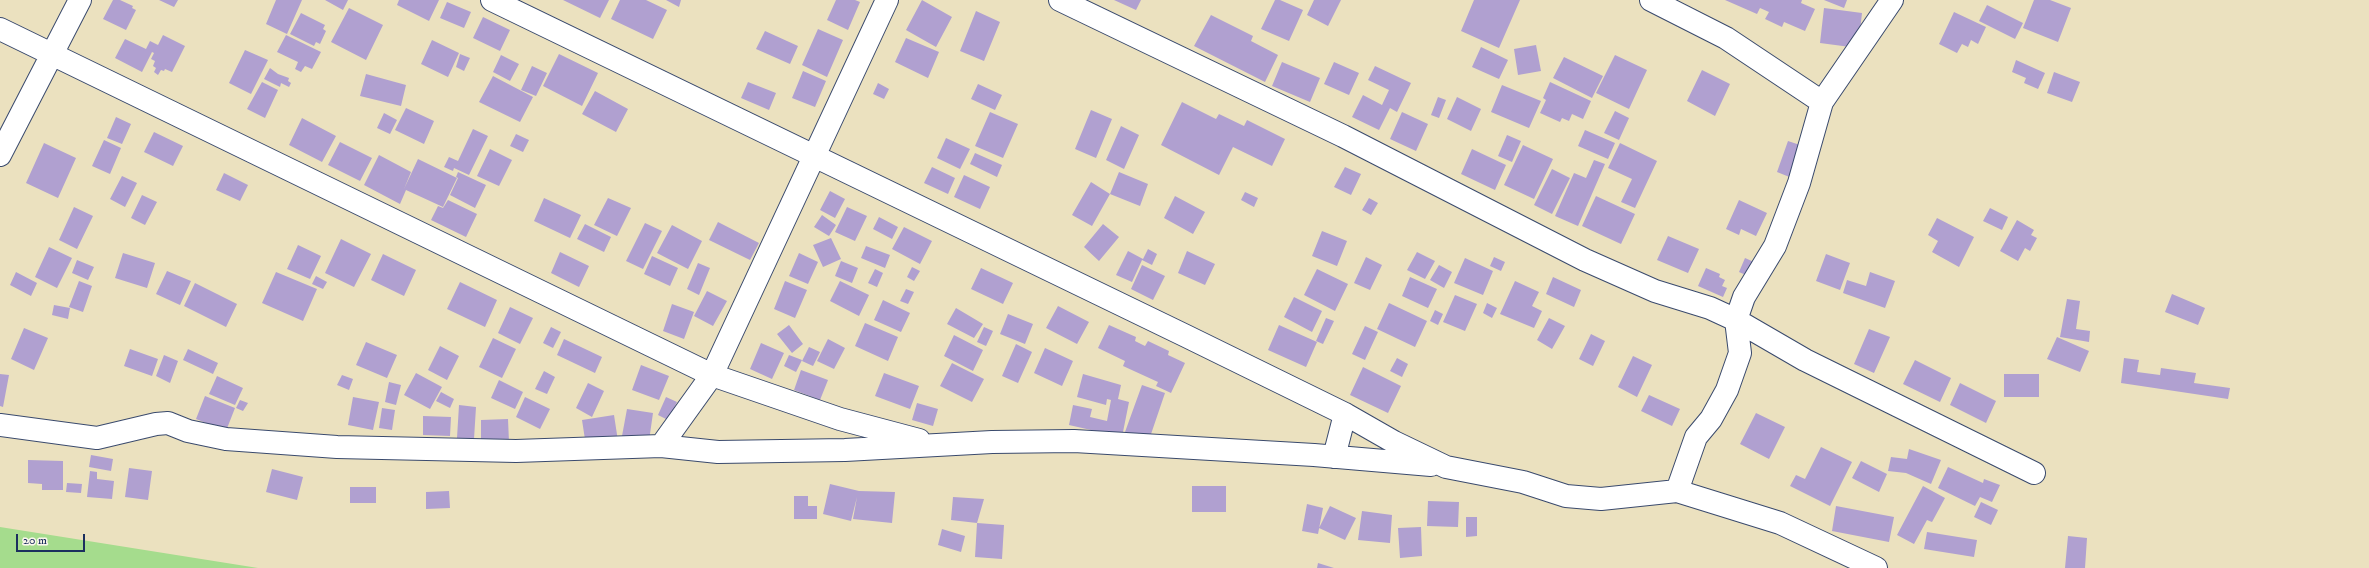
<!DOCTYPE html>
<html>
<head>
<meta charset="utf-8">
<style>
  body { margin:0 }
  #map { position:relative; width:2369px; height:568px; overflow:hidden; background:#ebe1bf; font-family:"IM FELL DW Pica",serif }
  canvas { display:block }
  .scale { position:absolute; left:16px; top:534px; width:69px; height:18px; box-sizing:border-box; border:2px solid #1b2f5e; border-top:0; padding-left:5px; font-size:12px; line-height:14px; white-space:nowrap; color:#1b2f5e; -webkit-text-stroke:3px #fbf7ec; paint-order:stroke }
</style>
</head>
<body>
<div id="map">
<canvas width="2369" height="568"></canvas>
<div class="scale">20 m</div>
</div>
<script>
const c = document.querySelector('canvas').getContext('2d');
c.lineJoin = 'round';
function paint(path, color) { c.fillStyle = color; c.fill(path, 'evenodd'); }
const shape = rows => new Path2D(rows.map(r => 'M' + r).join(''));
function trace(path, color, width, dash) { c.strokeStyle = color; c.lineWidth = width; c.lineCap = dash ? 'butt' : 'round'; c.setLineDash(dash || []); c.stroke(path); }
paint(shape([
  [0,527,258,568,0,568]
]), '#a5dc8d');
paint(shape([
  [113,0,120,0,133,6,132,8,136,10,126,30,103,19],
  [159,0,178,0,174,7],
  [276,0,302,0,287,34,266,24],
  [325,0,348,0,343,10],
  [399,0,439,0,429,21,397,5],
  [563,0,609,0,600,18],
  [620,0,646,0,667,10,653,39,611,19],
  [666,0,681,0,679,7],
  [836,0,855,0,860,2,848,30,827,20],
  [922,0,952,17,936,47,906,30],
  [1114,0,1141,0,1136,10],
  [1275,0,1280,0,1303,10,1289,41,1261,29],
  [1314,0,1341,0,1328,26,1307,15],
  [1474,0,1520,0,1499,48,1461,31],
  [1725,0,1802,0,1801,3,1815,9,1805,31,1784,22,1782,27,1765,19,1769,12,1760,8,1757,14],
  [1824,0,1847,0,1844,8],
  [2034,0,2050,0,2071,8,2058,42,2023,28],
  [447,2,471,12,464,28,440,18],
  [1987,5,2023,23,2015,39,1979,21],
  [349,8,383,25,366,60,331,42],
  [1824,8,1862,13,1858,48,1820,43],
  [976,11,1000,22,984,61,960,51],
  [1954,12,1986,27,1978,44,1971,40,1968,47,1962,44,1957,53,1939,44],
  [301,13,325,25,323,29,326,31,320,44,316,42,314,46,290,34],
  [1211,15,1253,36,1251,41,1278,55,1265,82,1194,46],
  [483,17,510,30,500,51,473,38],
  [818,29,843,40,827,77,802,65],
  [765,31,798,46,790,64,756,49],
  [163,35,185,46,172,72,165,69,164,71,161,70,158,75,154,72,156,68,153,66,155,61,151,59,154,53,152,52,142,72,115,58,125,39,146,49,150,41,158,45],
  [286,35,321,52,312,69,305,66,301,72,295,69,298,62,277,52],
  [906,38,939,52,928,78,895,62],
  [432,40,459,53,448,77,421,64],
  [1536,45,1541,71,1518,75,1514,49],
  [1481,47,1508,60,1499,79,1472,67],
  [245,50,268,60,251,94,229,83],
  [460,54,470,58,464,71,456,67],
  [559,54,598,73,582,106,543,86],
  [501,55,519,64,510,81,493,72],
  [1615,55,1647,70,1629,109,1596,93],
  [1564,57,1603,76,1592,98,1553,78],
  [2016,60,2045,73,2038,89,2024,83,2026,78,2012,72],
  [1282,62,1320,78,1310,102,1272,86],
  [1334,62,1359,73,1349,95,1324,84],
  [532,66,547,73,536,96,521,90],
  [1375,66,1411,83,1397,112,1390,108,1379,130,1352,117,1363,95,1382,105,1389,90,1368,80],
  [270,68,278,74,289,78,288,81,291,83,289,87,281,83,280,87,264,79],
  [1702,70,1730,84,1715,116,1687,101],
  [803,71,826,81,815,107,792,98],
  [2054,72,2080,82,2072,102,2047,93],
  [366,74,406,85,401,106,360,96],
  [493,76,533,97,520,122,479,102],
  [262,82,278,90,265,118,247,109],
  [748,82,776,93,769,110,741,98],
  [1550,82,1591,101,1583,119,1572,114,1569,121,1562,118,1560,122,1540,113,1546,100,1543,98],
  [878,83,889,89,884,99,873,94],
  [978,84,1002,95,995,110,971,99],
  [1502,85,1541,101,1529,128,1491,112],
  [595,91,628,109,616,132,582,114],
  [1438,97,1446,100,1439,118,1431,115],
  [1457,97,1481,109,1471,131,1447,119],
  [1182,102,1216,119,1219,114,1244,126,1247,120,1285,139,1272,166,1233,147,1219,175,1161,145],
  [406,108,434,121,424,144,395,130],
  [1091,110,1112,119,1096,158,1075,149],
  [1615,111,1629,118,1619,140,1604,133],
  [990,112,1018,124,1003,158,975,146],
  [1402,112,1428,124,1416,151,1390,139],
  [384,113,397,120,390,134,377,128],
  [116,117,131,124,122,144,107,138],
  [302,118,336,136,322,162,289,145],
  [1121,126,1139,135,1124,169,1106,160],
  [473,129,488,136,469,175,454,168,453,171,444,167,449,157,458,161],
  [1585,130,1615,143,1608,159,1578,146],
  [154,132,183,146,173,166,144,152],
  [516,134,529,140,523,152,510,146],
  [1507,135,1521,141,1512,162,1498,156],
  [946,138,970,149,960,169,937,158],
  [104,140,121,148,110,174,92,166],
  [1788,141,1809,148,1797,180,1777,172],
  [340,142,372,158,360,181,328,165],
  [44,143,76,158,58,198,26,183],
  [1620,143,1657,161,1635,208,1621,202,1632,179,1608,168],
  [1523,145,1553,159,1534,199,1504,185],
  [490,149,512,160,499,186,477,176],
  [1472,149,1506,165,1495,190,1461,174],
  [975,153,1002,165,997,177,970,164],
  [379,155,411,172,404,189,418,159,457,178,443,207,406,190,400,204,364,185],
  [1594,160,1605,164,1578,226,1555,216,1574,173,1586,178],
  [932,167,955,178,948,194,924,183],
  [1345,167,1361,174,1351,195,1334,187],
  [1552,169,1570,178,1552,214,1534,205],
  [458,172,486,185,475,208,450,195,458,178,456,177],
  [1119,172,1148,184,1140,206,1110,194],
  [224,173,248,185,240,201,216,190],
  [964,175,990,187,980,209,954,197],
  [122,176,137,183,125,207,110,199],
  [1091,182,1110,194,1092,226,1072,215],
  [830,191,845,199,835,218,820,210],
  [1245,192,1258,198,1254,207,1241,200],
  [142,195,157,202,145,225,131,218],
  [1175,196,1205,212,1193,234,1164,218],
  [1596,196,1635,214,1621,244,1582,226],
  [544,198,581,215,570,238,534,221],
  [608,198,631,208,617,236,594,225],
  [1369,198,1378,203,1371,215,1362,210],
  [448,200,477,214,466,237,431,220,438,206,443,208],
  [1739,200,1767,213,1756,236,1741,229,1739,235,1726,229],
  [74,207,93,216,77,249,59,240],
  [847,207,867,216,855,241,835,232],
  [1990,208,2008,217,2002,230,1983,221],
  [822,215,836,225,829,236,814,227],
  [879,217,898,227,892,239,873,229],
  [1937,218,1974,237,1959,267,1932,252,1938,241,1928,235],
  [2017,220,2034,230,2031,235,2037,238,2030,251,2025,248,2018,261,2000,251],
  [718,222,759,243,750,260,709,240],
  [645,223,662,231,643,269,626,261],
  [585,224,611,237,604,252,577,239],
  [1103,224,1119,237,1099,261,1084,247],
  [672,225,702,241,688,269,657,253],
  [904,227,932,241,920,264,892,249],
  [1322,231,1347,241,1337,266,1312,256],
  [1668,236,1699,249,1688,273,1657,260],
  [831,238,841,259,823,267,813,245],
  [341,239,371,254,354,287,325,273],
  [298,245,321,256,310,279,287,269],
  [866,246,890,255,885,268,861,258],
  [49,247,72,258,57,288,35,277],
  [1148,249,1157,254,1152,265,1142,260,1132,282,1116,275,1128,251,1143,259],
  [1187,251,1215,264,1205,285,1178,273],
  [560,252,589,266,579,287,551,273],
  [1417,252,1435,261,1425,279,1407,270],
  [123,253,155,263,147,288,115,278],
  [799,253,818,262,808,284,789,276],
  [383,254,416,270,404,296,371,280],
  [1826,254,1850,263,1840,290,1816,281],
  [652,256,678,268,670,286,644,274],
  [1366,257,1382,265,1370,290,1354,283],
  [1494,257,1505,262,1501,271,1490,266],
  [1465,258,1493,271,1483,295,1454,283],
  [1745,258,1754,262,1748,276,1739,272],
  [77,260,94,267,88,280,72,273],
  [841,261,858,268,852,283,835,276],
  [698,263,710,268,699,295,687,289],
  [1142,265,1165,276,1153,300,1131,289],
  [1439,265,1452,272,1444,288,1430,280],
  [912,267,920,271,914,281,907,277],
  [981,268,1013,283,1003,304,971,289],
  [1706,268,1720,274,1719,277,1725,280,1722,286,1727,288,1723,297,1698,286],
  [875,269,883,273,877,287,868,283],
  [1317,269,1348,284,1335,311,1304,295],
  [167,271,191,281,180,305,156,294],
  [16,272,37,283,31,296,10,285],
  [276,272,317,289,303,321,262,303],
  [1870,272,1895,281,1885,308,1843,293,1847,280,1866,286],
  [316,276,327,282,323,289,312,284],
  [1410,277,1437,289,1428,308,1402,296],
  [1553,277,1581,290,1574,307,1546,294],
  [79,281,92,286,83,312,69,307],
  [785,281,807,290,795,318,774,309],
  [840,281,869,295,859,316,830,301],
  [1515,281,1539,292,1532,306,1542,311,1534,328,1500,314],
  [460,282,497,300,485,327,447,309],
  [195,283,237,304,226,327,184,306],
  [906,289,914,292,908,304,900,301],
  [707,291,727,301,713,326,694,316],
  [2172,294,2205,308,2198,325,2165,312],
  [1455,295,1477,304,1465,331,1443,322],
  [1294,297,1322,311,1312,332,1284,317],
  [2067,299,2080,301,2076,329,2090,331,2089,342,2060,337],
  [883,300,910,313,901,332,874,320],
  [1389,303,1427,321,1415,347,1377,329],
  [1487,303,1497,308,1492,318,1483,313],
  [672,304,694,312,684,339,663,331],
  [54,305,70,308,68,319,52,315],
  [1058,306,1089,322,1077,344,1046,328],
  [510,307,533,318,520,344,498,333],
  [956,308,983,324,974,338,947,324],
  [1435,310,1443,314,1438,325,1430,321],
  [1008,314,1033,324,1025,344,1000,334],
  [1326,318,1334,321,1323,344,1316,341],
  [1549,318,1565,326,1552,349,1537,340],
  [865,323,898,337,888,361,855,346],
  [789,325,803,344,792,353,777,334],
  [1109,325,1136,337,1135,341,1145,346,1148,341,1169,351,1168,355,1185,363,1171,393,1156,386,1158,382,1123,366,1125,361,1098,348],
  [1279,325,1317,342,1306,367,1268,350],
  [1365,326,1378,332,1365,360,1352,354],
  [551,327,561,332,553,348,543,343],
  [984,327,993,331,986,346,977,342],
  [24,328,48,338,34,370,11,359],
  [1869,329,1890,337,1874,373,1854,364],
  [1591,334,1605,341,1593,366,1579,359],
  [954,335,983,350,973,371,944,356],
  [2057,337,2089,351,2080,372,2047,359],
  [493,338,516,349,502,378,479,367],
  [564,339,602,357,595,373,557,355],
  [828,339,845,348,834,369,817,361],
  [366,342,397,355,387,378,356,365],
  [761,343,784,353,772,379,750,369],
  [1016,344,1032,352,1018,383,1002,376],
  [440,346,459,356,447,380,428,370],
  [809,347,820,352,813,366,802,361],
  [1045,348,1073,361,1062,386,1034,373],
  [130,349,158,359,152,376,124,366],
  [188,349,218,363,213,374,183,360],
  [164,355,178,361,170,383,156,376],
  [789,355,802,360,796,372,784,366],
  [1633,356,1652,365,1637,397,1618,387],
  [1397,358,1408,364,1402,377,1390,371],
  [2124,358,2139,360,2137,372,2160,375,2161,368,2196,373,2194,383,2230,388,2228,399,2121,383],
  [1915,360,1951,378,1940,402,1903,384],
  [952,363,984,379,972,402,940,386],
  [641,365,669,376,659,400,632,390],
  [1363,367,1401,386,1388,413,1350,395],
  [801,370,828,380,820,400,794,390],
  [544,371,555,377,547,394,535,389],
  [416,373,442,387,430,409,404,395],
  [884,373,919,386,910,409,875,396],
  [0,374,9,375,3,407,0,406],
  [1083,374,1121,385,1118,399,1129,402,1122,437,1069,425,1073,405,1092,409,1090,417,1107,421,1111,400,1107,399,1106,405,1077,397],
  [2004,374,2039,374,2039,397,2004,397],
  [342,375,353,379,349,390,337,385],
  [217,376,243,388,235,405,209,394],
  [499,380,523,392,515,409,491,398],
  [389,382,401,385,396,405,385,402],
  [588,383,604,391,592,417,576,408],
  [1960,383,1996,401,1986,423,1950,405],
  [1142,385,1165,393,1149,440,1125,432],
  [441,392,454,399,450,408,436,401],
  [1649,395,1680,409,1672,426,1641,411],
  [205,396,235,408,226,431,196,419],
  [353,397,379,402,373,430,348,425],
  [525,397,550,409,540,429,516,417],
  [666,397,677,402,668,420,658,415],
  [240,400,248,403,243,411,236,408],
  [917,403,938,409,933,426,912,420],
  [459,405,476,407,474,439,457,438],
  [382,408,395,410,392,430,379,428],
  [627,409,653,413,649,441,622,436],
  [1756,413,1785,427,1769,459,1740,444],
  [614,415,618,441,586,446,582,420],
  [423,416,451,417,450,436,423,435],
  [508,419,509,442,481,442,481,420],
  [1821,447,1852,462,1830,506,1790,486,1796,475,1805,479],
  [1909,449,1941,460,1931,484,1906,473,1888,471,1891,457,1907,459],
  [91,455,113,459,111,471,89,467],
  [28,460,63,461,63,490,42,490,42,484,28,483],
  [1861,461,1887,474,1879,492,1852,478],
  [1948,467,1983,483,1984,479,2000,485,1992,502,1980,497,1975,506,1938,488],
  [129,468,152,471,148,500,125,497],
  [272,469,303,477,297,500,266,492],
  [90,471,97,472,97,479,114,481,112,499,87,497],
  [67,483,82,484,81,493,66,492],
  [830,484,859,491,895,492,892,523,853,519,857,497,851,521,823,514],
  [1192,486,1226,486,1226,512,1192,512],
  [1923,486,1945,498,1932,522,1927,520,1914,544,1897,535],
  [350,487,376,487,376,503,350,503],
  [449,491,450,508,426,509,426,492],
  [794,496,808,496,808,506,817,506,817,519,794,519],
  [953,497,984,499,977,523,951,520],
  [1428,501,1459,502,1458,527,1427,526],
  [1981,502,1998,510,1991,525,1974,517],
  [1307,504,1323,508,1318,534,1302,531],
  [1330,506,1356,518,1345,540,1319,528],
  [1836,506,1894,517,1889,542,1832,531],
  [1362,511,1392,515,1390,543,1358,540],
  [1466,517,1477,517,1477,536,1466,537],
  [977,523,1004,525,1002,559,975,557],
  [1421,527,1422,556,1400,558,1398,528],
  [942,529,965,536,961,552,938,545],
  [1927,532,1977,540,1974,557,1924,549],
  [2068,536,2087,538,2085,568,2065,568],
  [1318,563,1334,568,1317,568]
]), '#b0a0d0');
const minor = shape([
  [492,0,1186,336,1345,414,1394,442,1446,467,1523,482,1566,496,1601,499,1677,491,1780,523,1876,568],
  [1060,0,1343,136,1585,260,1655,291,1710,308,1736,320,1805,360,2034,473],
  [1651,0,1726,38,1822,102,1799,183,1775,246,1744,297,1736,320,1740,353,1727,390,1711,419,1696,437,1677,491],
  [0,29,712,375,840,419,919,440],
  [1822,102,1892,0],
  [0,155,80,0],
  [0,425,97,438,156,424,168,423,188,431,226,439,337,447,516,451,661,446,718,452,845,450,992,442,1074,441,1314,455,1431,465],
  [661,446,712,375,887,0],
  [1334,457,1345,414]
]);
trace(minor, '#3a4a6d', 24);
trace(minor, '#fff', 22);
</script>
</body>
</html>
